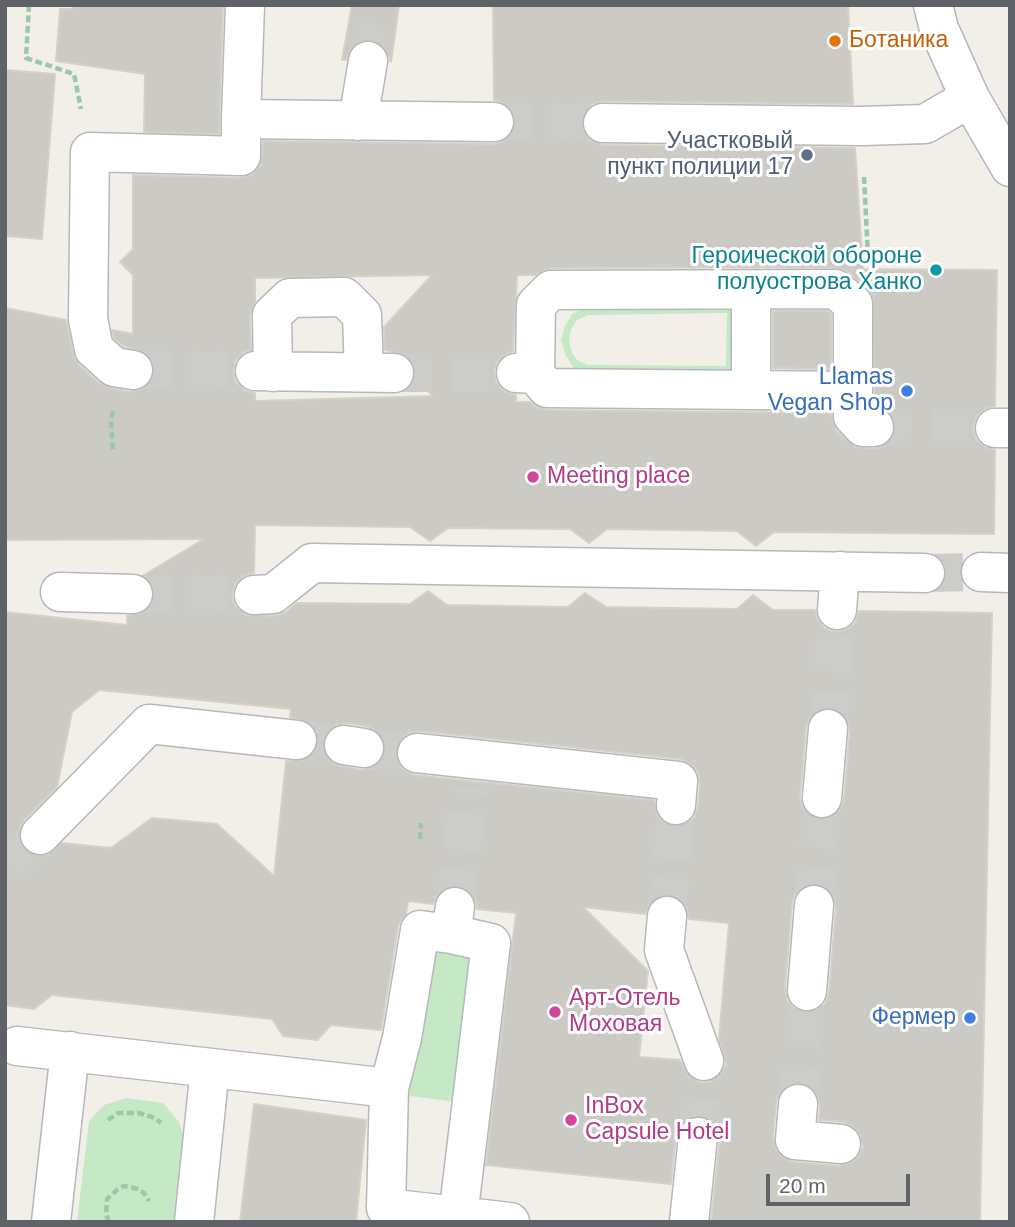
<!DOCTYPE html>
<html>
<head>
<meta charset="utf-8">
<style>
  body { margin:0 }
  #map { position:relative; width:1015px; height:1227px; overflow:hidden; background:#f1efe8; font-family:Helvetica,sans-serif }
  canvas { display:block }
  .frame { position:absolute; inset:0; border:7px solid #5f6368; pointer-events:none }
  .scale { position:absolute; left:766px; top:1174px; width:144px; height:32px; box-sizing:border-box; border:4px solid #5f6368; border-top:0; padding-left:9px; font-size:21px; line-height:24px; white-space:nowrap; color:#5f6368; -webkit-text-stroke:5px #fff; paint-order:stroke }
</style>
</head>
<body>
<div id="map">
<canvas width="1015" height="1227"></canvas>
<div class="frame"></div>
<div class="scale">20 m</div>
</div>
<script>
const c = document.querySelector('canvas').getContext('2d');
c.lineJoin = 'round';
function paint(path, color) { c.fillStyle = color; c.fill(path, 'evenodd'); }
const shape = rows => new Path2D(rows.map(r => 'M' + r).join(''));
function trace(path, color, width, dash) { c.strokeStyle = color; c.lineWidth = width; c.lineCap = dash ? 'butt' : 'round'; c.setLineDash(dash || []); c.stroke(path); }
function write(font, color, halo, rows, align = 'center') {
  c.font = font + ' Helvetica,sans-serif'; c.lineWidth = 6; c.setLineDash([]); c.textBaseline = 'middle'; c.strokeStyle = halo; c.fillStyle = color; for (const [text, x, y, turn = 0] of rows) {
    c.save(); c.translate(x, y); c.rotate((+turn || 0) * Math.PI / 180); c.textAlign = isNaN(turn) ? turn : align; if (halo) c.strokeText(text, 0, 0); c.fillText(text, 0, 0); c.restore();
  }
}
paint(shape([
  [734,306,734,373,586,372,573,367,566,356,561,340,565,326,572,314,586,308],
  [727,313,726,366,588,365,578,361,572,353,569,340,571,329,577,320,588,315],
  [427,946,475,951,457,1102,409,1096],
  [126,1098,163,1103,179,1122,189,1151,179,1222,77,1222,89,1121,104,1105]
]), '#c5e8c5');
const building = shape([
  [73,5,223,5,219,134,144,132,145,74,56,61,60,9,73,9,73,5],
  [352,5,399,5,391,62,382,45,371,39,361,40,352,47,346,60,342,60,352,5],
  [493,5,848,5,853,104,603,101,592,104,585,111,581,122,584,133,591,141,603,145,855,148,863,269,997,270,995,406,984,409,976,417,973,427,976,439,985,447,995,450,994,534,774,532,756,546,737,531,607,529,589,543,570,529,448,528,430,541,410,527,255,525,254,573,243,576,235,584,232,595,235,606,245,615,274,616,286,612,297,603,410,604,428,591,447,605,568,607,585,593,606,607,737,609,753,595,773,610,815,610,818,620,824,628,836,632,847,629,855,623,859,611,992,613,980,1222,711,1222,720,1139,718,1128,711,1120,700,1115,689,1117,680,1125,676,1135,671,1184,486,1165,516,913,477,909,475,898,469,890,459,886,446,887,438,894,433,904,408,901,406,914,398,926,381,1030,331,1025,317,1040,283,1036,272,1019,52,995,34,1009,5,1005,5,612,127,625,127,616,143,613,152,605,155,595,152,584,144,575,204,539,5,540,5,308,66,320,73,353,79,365,99,383,110,388,130,392,141,390,150,383,154,374,153,362,146,353,124,346,114,338,112,330,133,334,133,275,120,262,133,249,133,175,240,178,251,175,260,166,263,141,494,144,504,141,513,133,516,122,513,111,506,104,494,100,493,5],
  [835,267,849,272,873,295,875,405,884,408,893,416,896,426,893,438,884,446,874,449,854,447,837,431,831,413,547,410,538,408,531,402,516,402,516,395,505,392,496,382,494,371,497,362,506,354,513,352,517,275,535,275,551,268,835,267],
  [432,275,384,327,385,350,406,355,413,363,414,379,433,396,255,401,255,393,244,390,236,382,233,371,236,360,244,352,251,350,250,315,255,302,255,278,432,275],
  [99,690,291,709,290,717,310,723,317,732,319,743,315,752,305,760,286,761,274,876,217,824,152,818,111,848,62,843,45,856,34,856,24,850,19,840,19,829,24,820,57,787,72,712,99,690],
  [831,707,841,712,847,719,850,730,844,800,840,810,832,817,819,820,809,815,802,807,800,797,806,727,810,717,818,710,831,707],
  [347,723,367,726,377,731,384,739,385,752,381,762,373,768,361,770,340,766,330,762,324,754,322,742,327,732,335,725,347,723],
  [419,731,681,759,691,764,698,772,700,783,698,807,694,818,686,824,674,827,663,823,657,815,654,800,414,775,405,771,397,762,395,750,399,741,408,733,419,731],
  [816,883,827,887,833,895,836,907,829,993,825,1004,817,1010,806,1013,794,1009,787,1000,785,989,792,903,796,892,804,886,816,883],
  [670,894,679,898,686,906,689,919,729,923,719,1039,726,1064,721,1075,711,1082,701,1083,690,1078,680,1060,639,1057,648,971,583,907,645,914,650,903,657,897,670,894],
  [800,1082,811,1086,817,1094,820,1106,819,1120,844,1122,853,1126,860,1134,863,1147,859,1156,851,1163,839,1166,793,1162,783,1158,776,1150,773,1138,776,1102,780,1092,788,1085,800,1082],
  [5,70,55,74,42,239,5,236,5,70],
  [773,311,827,311,831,314,831,369,773,368,773,311],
  [254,1104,366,1120,356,1222,240,1222,254,1104]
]);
paint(building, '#cccac5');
trace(building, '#d6d1c6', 2);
trace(shape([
  [368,61,377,5],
  [494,122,603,123],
  [133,370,255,371],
  [394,373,516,373],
  [874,427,995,428],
  [925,573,981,572],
  [133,594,254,595],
  [828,729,837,610],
  [297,740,344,745],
  [364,748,417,753],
  [5,867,40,835],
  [814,905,822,798],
  [455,907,469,788],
  [667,916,676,805],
  [798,1104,807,991],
  [698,1137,704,1061]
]), '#ccccc8', 38, [38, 19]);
const minor = shape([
  [245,5,241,119,494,122],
  [933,5,939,29,970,98,1010,167],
  [358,121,368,61],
  [603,123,862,126,925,124,970,98],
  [133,370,114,367,94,349,88,319,90,152,241,156,241,119],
  [255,371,394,373],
  [273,372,272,315,290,298,344,297,362,315,364,372],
  [516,373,535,374,547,388,853,391],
  [535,374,536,305,551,290,835,289,853,304,853,416,863,427,874,427],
  [751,390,751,290],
  [995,428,1010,428],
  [981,572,1010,573],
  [60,592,133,594],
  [254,595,273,594,312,563,925,573],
  [837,610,840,571],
  [344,745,364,748],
  [417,753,678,781,676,805],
  [822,798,828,729],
  [40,835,149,724,297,740],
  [455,907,451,934,491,943,458,1217],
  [667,916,664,950,704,1061],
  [807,991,814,905],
  [17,1046,389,1088,386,1208,510,1222],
  [389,1088,402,1038,420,930,451,934],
  [798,1104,795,1140,841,1144],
  [51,1222,70,1051],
  [194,1222,210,1068],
  [689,1222,698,1137]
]);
trace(minor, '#b5b8bc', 41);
trace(shape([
  [29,5,26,58,74,74,81,109],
  [864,177,868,257],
  [113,411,111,421,113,453],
  [420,839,421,823],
  [108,1120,118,1113,139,1113,155,1118,161,1123],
  [109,1222,106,1214,107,1199,118,1189,124,1186,138,1189,144,1193,149,1201]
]), '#9cc7a9', 4.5, [7, 3.5]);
trace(minor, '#fff', 38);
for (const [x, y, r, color] of [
  [835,41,7,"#e8710a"],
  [807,155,7,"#5c6f8a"],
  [936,270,7,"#0f9aa8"],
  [907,391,7,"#3f7fe0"],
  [533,477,7,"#d1479c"],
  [555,1012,7,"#d1479c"],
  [970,1018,7,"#3f7fe0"],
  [571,1120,7,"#d1479c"]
]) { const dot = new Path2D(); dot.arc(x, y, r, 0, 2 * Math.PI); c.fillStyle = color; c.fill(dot); trace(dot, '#fff', 2.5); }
write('23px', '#c56008', '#fff', [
  ["Ботаника",849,41]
], 'left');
write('23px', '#4e5e75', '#fff', [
  ["Участковый",793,142],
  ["пункт полиции 17",793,168]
], 'right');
write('23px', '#0d838f', '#fff', [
  ["Героической обороне",922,257],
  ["полуострова Ханко",922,283]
], 'right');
write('23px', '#366cbe', '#fff', [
  ["Llamas",893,378],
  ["Vegan Shop",893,404],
  ["Фермер",956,1018]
], 'right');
write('23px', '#b23c85', '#fff', [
  ["Meeting place",547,477],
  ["Арт-Отель",569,999],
  ["Моховая",569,1025],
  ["InBox",585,1107],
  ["Capsule Hotel",585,1133]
], 'left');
</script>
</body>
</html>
